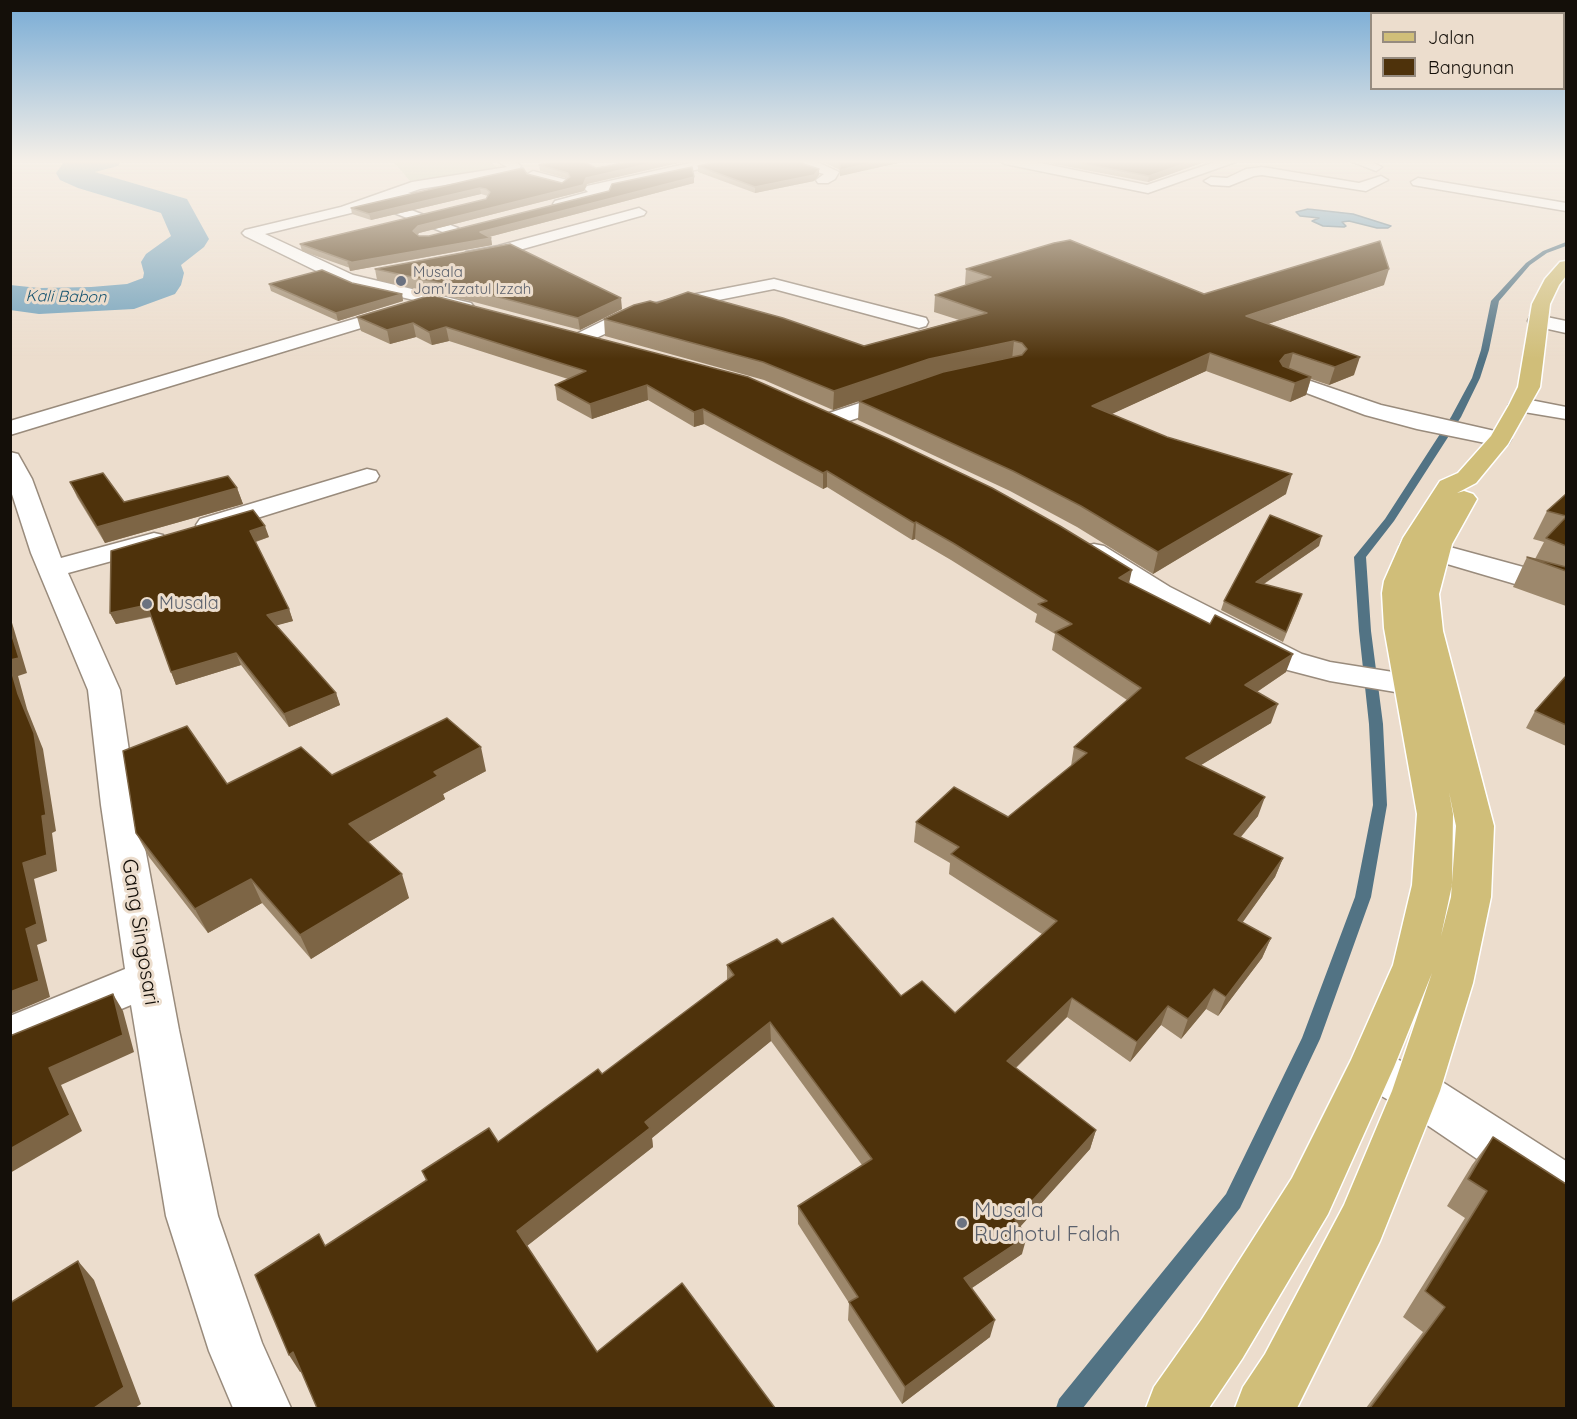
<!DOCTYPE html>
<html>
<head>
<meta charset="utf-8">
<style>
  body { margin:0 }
  #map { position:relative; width:1577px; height:1419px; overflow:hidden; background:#ecddcd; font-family:Quicksand,sans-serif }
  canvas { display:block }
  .frame { position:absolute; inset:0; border:12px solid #140f09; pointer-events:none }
  .legend { position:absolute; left:1370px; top:12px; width:195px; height:78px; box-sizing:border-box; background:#ecddcd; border:2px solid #968b7f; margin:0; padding:8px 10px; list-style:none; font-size:18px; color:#140f09 }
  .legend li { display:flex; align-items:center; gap:12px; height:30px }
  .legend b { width:30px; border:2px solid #968b7f }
</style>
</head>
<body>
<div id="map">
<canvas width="1577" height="1419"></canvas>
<div class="frame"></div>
<ul class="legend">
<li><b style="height:8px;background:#d0be79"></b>Jalan</li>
<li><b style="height:16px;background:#4e320b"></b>Bangunan</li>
</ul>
</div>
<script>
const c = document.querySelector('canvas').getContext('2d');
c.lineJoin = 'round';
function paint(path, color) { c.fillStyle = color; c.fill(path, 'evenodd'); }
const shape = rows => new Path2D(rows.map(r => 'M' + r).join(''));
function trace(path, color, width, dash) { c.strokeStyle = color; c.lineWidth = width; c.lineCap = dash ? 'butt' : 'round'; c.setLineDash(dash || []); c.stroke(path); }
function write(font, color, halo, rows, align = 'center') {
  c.font = font + ' Quicksand,sans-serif'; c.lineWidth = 6; c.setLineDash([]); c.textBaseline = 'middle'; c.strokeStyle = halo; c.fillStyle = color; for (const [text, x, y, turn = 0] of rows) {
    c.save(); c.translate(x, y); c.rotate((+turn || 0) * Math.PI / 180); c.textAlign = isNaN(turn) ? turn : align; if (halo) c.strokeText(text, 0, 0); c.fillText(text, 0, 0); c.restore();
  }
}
paint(shape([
  [392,160,488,160,499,169,410,181]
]), '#c1cfa7');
const water = shape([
  [1308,209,1353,214,1391,226,1388,228,1377,228,1349,221,1342,222,1346,226,1344,227,1323,226,1312,221,1319,218,1300,216,1296,212,1308,209]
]);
paint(water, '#6d9eb9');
trace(water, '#527384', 1.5);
paint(shape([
  [1566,242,1566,246,1547,253,1530,265,1499,301,1489,350,1480,378,1461,417,1394,521,1366,557,1371,631,1383,724,1387,805,1371,897,1320,1039,1240,1208,1083,1408,1056,1408,1059,1399,1226,1194,1302,1038,1355,897,1373,805,1369,724,1359,631,1354,557,1385,519,1451,417,1472,378,1481,350,1491,301,1526,263,1543,251,1566,242]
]), '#527384');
paint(shape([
  [69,160,122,160,118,166,95,172,187,199,209,239,204,247,181,265,184,273,181,285,175,294,134,309,39,314,10,310,10,285,39,288,91,287,127,284,143,278,144,273,141,262,146,254,171,236,161,213,78,188,60,180,56,173,64,162,69,160]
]), '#6d9eb9');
const minor = shape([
  [495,160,513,160,521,166,517,173,512,174,420,189,408,193,417,193,419,196,417,199,398,205,458,228,461,231,458,234,448,234,384,209,382,206,386,201,351,213,265,234,353,275,471,303,474,307,471,311,465,312,341,283,245,236,242,233,245,230,341,207,412,182,507,167,495,160],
  [703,160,728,160,722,164,609,189,611,192,609,195,565,207,560,208,553,204,555,201,588,192,585,189,587,186,703,160],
  [799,160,813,160,839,172,835,179,828,183,818,183,816,180,824,174,806,169,799,160],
  [999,160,1026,160,1147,185,1221,160,1241,160,1148,193,1005,164,999,160],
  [1348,160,1368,160,1382,167,1376,171,1348,160],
  [1262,167,1359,183,1381,176,1388,180,1366,191,1262,175,1254,176,1229,186,1211,185,1204,181,1211,177,1227,178,1246,169,1262,167],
  [533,171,567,180,569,183,562,187,528,178,526,175,533,171],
  [1418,178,1566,203,1566,211,1413,185,1411,182,1418,178],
  [639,208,646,212,644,215,505,254,472,260,464,255,466,252,498,246,639,208],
  [774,279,926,318,928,322,926,326,919,328,774,289,678,308,635,320,581,345,574,343,571,339,574,335,621,312,676,298,774,279],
  [401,305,407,306,410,310,407,314,10,435,10,421,401,305],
  [1537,315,1566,321,1566,333,1530,325,1528,321,1530,317,1537,315],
  [1287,373,1381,405,1508,434,1511,439,1508,444,1500,446,1417,429,1365,415,1280,383,1277,379,1280,375,1287,373],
  [900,390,908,391,911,396,908,401,834,426,826,424,823,419,826,414,900,390],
  [1520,398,1566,407,1566,419,1512,410,1509,405,1512,400,1520,398],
  [10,452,18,454,32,479,61,558,154,533,163,535,167,541,163,547,68,573,120,690,137,805,179,1030,218,1216,262,1343,291,1408,233,1408,209,1351,166,1216,131,1005,10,1055,10,1016,125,969,101,805,88,690,31,553,10,488,10,452],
  [367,469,376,471,379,476,376,481,209,533,200,531,196,525,200,519,367,469],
  [1413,537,1527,568,1566,582,1566,599,1403,551,1400,545,1403,539,1413,537],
  [1094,544,1104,546,1170,587,1302,654,1330,662,1437,679,1448,682,1453,689,1448,696,1437,699,1330,681,1280,668,1150,599,1084,558,1080,552,1084,546,1094,544],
  [1371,1047,1433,1076,1566,1161,1566,1214,1548,1207,1399,1106,1355,1081,1348,1067,1355,1053,1371,1047]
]);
const major = shape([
  [1566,261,1566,276,1559,285,1550,304,1540,387,1508,444,1476,483,1457,493,1464,491,1473,494,1477,499,1452,544,1439,594,1443,631,1494,826,1491,897,1473,983,1440,1091,1380,1241,1297,1408,1235,1408,1243,1387,1265,1354,1344,1205,1392,1091,1432,973,1394,1067,1328,1214,1242,1359,1209,1408,1146,1408,1154,1387,1202,1319,1292,1178,1351,1060,1393,965,1412,885,1417,814,1384,628,1382,593,1384,581,1403,538,1440,481,1458,473,1491,436,1509,405,1518,387,1532,304,1545,279,1560,262,1566,261],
  [1449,792,1456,826,1451,897,1441,936,1452,885,1453,814,1449,792]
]);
trace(minor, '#998b7c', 3);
trace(major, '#fff', 3);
paint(minor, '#fff');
paint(major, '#d0be79');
paint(shape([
  [640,160,691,160,587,184,584,191,419,233,417,235,419,236,429,236,694,177,694,183,489,237,491,238,492,245,350,271,350,268,302,251,300,244,486,199,488,196,481,194,371,220,352,214,351,208,527,174,562,183,569,179,540,171,539,165,596,168],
  [819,160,920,160,898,163,840,176,840,170],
  [1033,160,1210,160,1148,182],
  [804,164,819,169,819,175,814,181,755,193,698,172,698,166],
  [504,246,622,309,580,330,474,302,377,280,375,269],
  [966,269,1204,294,1384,285,1268,324,1354,375,1329,385,1311,379,1306,395,1290,402,1206,371,1111,414,1286,494,1153,574,1077,527,1010,491,858,420,859,401,933,376,833,410,764,380,605,336,604,319,864,346,959,320,934,312,935,295,967,285,965,284],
  [352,283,402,294,403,301,338,321,271,291,269,284],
  [431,295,1129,584,1286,672,1257,692,1271,723,1201,765,1258,816,1241,837,1283,858,1275,877,1242,922,1271,938,1262,958,1218,1016,1206,1009,1181,1039,1161,1025,1130,1062,1067,1017,1016,1068,1096,1130,1090,1149,1020,1227,1022,1254,972,1288,990,1337,902,1404,848,1320,849,1303,798,1224,798,1206,862,1165,771,1041,652,1138,653,1147,527,1246,597,1352,775,1408,300,1372,319,1234,325,1246,426,1181,422,1171,498,1142,602,1074,727,980,727,965,782,944,901,996,955,1013,1042,934,949,874,950,863,914,842,916,822,1008,817,1071,766,1074,747,1127,700,1052,650,1055,634,1035,622,1037,614,951,560,915,539,912,540,827,487,823,489,704,424,694,427,648,400,592,419,557,400,555,385,568,379,449,341,432,345,416,337,390,344,361,331,357,317],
  [70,482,124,502,237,488,243,504,105,543,77,497],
  [1566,494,1566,606,1513,587,1527,557,1535,559,1544,542,1533,539,1547,511],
  [269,537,256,542,289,609,293,621,276,625,336,693,340,705,289,727,241,665,176,685,151,617,116,624,110,613,111,551],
  [1319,546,1264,584,1299,603,1283,642,1221,610,1224,601],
  [1566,676,1566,746,1526,728,1535,711],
  [486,771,443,794,445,799,368,842,409,898,311,959,262,903,208,933,149,857,136,833,227,784,332,775],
  [1493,1137,1566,1408,1366,1408,1423,1332,1403,1317,1465,1218,1447,1206,1472,1165]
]), '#9d886c');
paint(shape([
  [665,160,691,160,587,184,584,191,419,233,415,238,413,231,418,226,586,178],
  [884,160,920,160,898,163,840,176,840,170],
  [1195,160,1210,160,1148,182,1149,176],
  [819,169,819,175,814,181,755,193,755,187],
  [694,177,694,183,481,239,480,232],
  [480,188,481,194,371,220,369,214],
  [491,238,492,245,350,271,348,263],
  [1389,269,1384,285,1241,333,1246,316],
  [402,294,403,301,338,321,336,313],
  [621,298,622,309,580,330,578,318],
  [413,323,416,337,390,344,387,330],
  [446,327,449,341,432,345,429,332],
  [1014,341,1012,359,928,377,833,410,834,391,929,359],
  [1210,353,1206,371,1088,425,1092,406],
  [1293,353,1288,371,1279,373,1280,361,1285,355],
  [1360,357,1354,375,1329,385,1335,367],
  [1311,377,1306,395,1290,402,1295,383],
  [647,385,648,400,592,419,590,404],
  [703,409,704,424,694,427,694,412],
  [827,471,827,487,823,489,823,473],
  [1292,474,1286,494,1153,574,1158,552],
  [237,488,243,504,105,543,97,527],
  [916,522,915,539,912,540,914,523],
  [265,526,269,537,254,542,250,531],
  [1322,536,1319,546,1253,591,1256,582],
  [1132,570,1128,588,1119,578],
  [147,605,152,616,116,624,110,613],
  [289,609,293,621,271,627,267,615],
  [10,616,27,673,18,676,27,709,43,749,56,831,52,833,57,871,34,879,47,941,37,945,50,997,10,1014,10,992,26,929,23,863,10,666],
  [236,653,241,665,176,685,171,672],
  [1293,654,1286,672,1239,704,1245,685],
  [336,693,340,705,289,727,284,714],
  [1278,704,1271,723,1181,777,1186,758],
  [481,747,486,771,443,794,445,799,358,848,349,824,434,772],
  [1265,797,1258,816,1227,853,1234,834],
  [1283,858,1275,877,1230,940,1238,920],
  [402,874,409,898,311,959,300,935],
  [251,879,262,903,208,933,195,909],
  [1271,938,1262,958,1218,1016,1226,997],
  [1214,989,1206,1009,1181,1039,1188,1019],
  [113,994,123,1011,134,1052,61,1085,82,1131,10,1173,10,1149,49,1068],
  [1072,998,1067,1017,1003,1080,1007,1061],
  [1168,1006,1161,1025,1130,1062,1137,1042],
  [770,1022,771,1041,652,1138,653,1147,523,1249,517,1231,645,1122],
  [1096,1130,1090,1149,1010,1238,1015,1220],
  [1027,1236,1022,1254,960,1296,964,1278],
  [78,1261,94,1280,141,1404,135,1408,94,1408],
  [995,1320,990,1337,902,1404,905,1387],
  [293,1352,304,1369,300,1372,289,1355]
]), '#7d6545');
const building = shape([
  [559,160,580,160,596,168,640,160,665,160,586,178,583,185,418,226,413,231,419,236,429,236,609,191,612,184,692,167,694,177,480,232,491,238,348,263,351,262,300,244,486,199,490,192,486,189,480,188,369,214,351,208,483,177,523,168,527,174,562,183,570,177,568,173,539,165,559,160],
  [722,160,801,160,804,164,819,169,814,175,755,187,698,166,722,160],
  [832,160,884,160,840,170,840,164,832,160],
  [1064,160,1195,160,1149,176,1064,160],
  [1070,240,1204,294,1380,241,1389,269,1246,316,1360,357,1335,367,1293,353,1285,355,1280,361,1283,366,1311,377,1295,383,1210,353,1092,406,1167,437,1292,474,1158,552,1081,506,1013,471,859,401,943,372,1022,355,1027,349,1022,343,1014,341,929,359,834,391,763,362,604,319,634,305,650,301,657,303,688,292,783,318,864,346,987,313,935,295,991,277,966,269,1054,243,1070,240],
  [510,244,621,298,578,318,472,290,375,269,510,244],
  [322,270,352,283,402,294,336,313,269,284,322,270],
  [431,295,748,377,889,439,992,488,1060,526,1132,570,1119,578,1210,624,1215,615,1293,654,1245,685,1278,704,1186,758,1265,797,1234,834,1283,858,1238,920,1271,938,1226,997,1214,989,1188,1019,1168,1006,1137,1042,1072,998,1007,1061,1096,1130,1015,1220,1027,1236,964,1278,995,1320,905,1387,849,1302,858,1297,798,1206,872,1159,770,1022,645,1122,650,1128,517,1231,597,1352,682,1283,775,1408,317,1408,293,1352,289,1355,255,1275,319,1234,325,1246,427,1180,422,1171,489,1128,498,1142,598,1069,602,1074,734,975,727,965,777,939,782,944,833,918,901,996,922,981,955,1013,1057,921,951,854,959,847,916,822,954,787,1008,817,1087,753,1074,747,1141,688,1055,632,1072,624,1038,604,1047,601,953,543,916,522,914,523,827,471,823,473,703,409,694,412,647,385,590,404,555,385,586,371,446,327,429,332,413,323,387,330,357,317,431,295],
  [103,473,124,502,228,476,237,488,97,527,70,482,103,473],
  [1566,494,1566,516,1547,511,1566,494],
  [253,510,265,526,250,531,289,609,267,615,336,693,284,714,236,653,171,672,147,605,110,613,111,551,253,510],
  [1270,515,1322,536,1256,582,1302,594,1286,632,1224,601,1270,515],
  [1566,517,1566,546,1546,538,1566,517],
  [1527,557,1566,567,1566,571,1527,557],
  [10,629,19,658,10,660,10,629],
  [10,666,18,694,34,733,46,815,42,816,47,855,23,863,37,924,26,929,39,981,10,992,10,666],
  [1566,676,1566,725,1535,711,1566,676],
  [447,718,481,747,434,772,438,776,349,824,402,874,300,935,251,879,195,909,136,833,123,751,187,726,227,784,301,747,332,775,447,718],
  [113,994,123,1035,49,1068,70,1115,10,1149,10,1036,113,994],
  [1493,1137,1566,1184,1566,1408,1370,1408,1445,1307,1425,1291,1487,1191,1468,1179,1493,1137],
  [78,1261,124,1387,94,1408,10,1408,10,1303,78,1261]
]);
paint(building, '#4e320b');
trace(building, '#7d6545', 1.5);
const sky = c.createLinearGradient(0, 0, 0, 359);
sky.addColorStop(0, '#77abd5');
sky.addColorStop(0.45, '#f6f0e8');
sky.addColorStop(1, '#f6f0e800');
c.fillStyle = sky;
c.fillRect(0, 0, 1577, 359);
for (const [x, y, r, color] of [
  [401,281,6,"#6b7280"],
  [147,604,6,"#6b7280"],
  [962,1223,6,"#6b7280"]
]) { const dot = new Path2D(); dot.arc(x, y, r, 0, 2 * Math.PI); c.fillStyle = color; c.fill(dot); trace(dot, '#ecddcd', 2); }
write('15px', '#5b616d', '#ecddcd', [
  ["Musala",413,272],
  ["Jam'Izzatul Izzah",413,289]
], 'left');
write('italic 16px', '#165470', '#ecddcd', [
  ["Kali Babon",66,297,1]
]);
write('18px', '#5b616d', '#ecddcd', [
  ["Musala",159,604]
], 'left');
write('21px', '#140f09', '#ecddcd', [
  ["Gang Singosari",140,932,81]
]);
write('21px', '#5b616d', '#ecddcd', [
  ["Musala",974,1211],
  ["Rudhotul Falah",974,1235]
], 'left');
</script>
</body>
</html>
